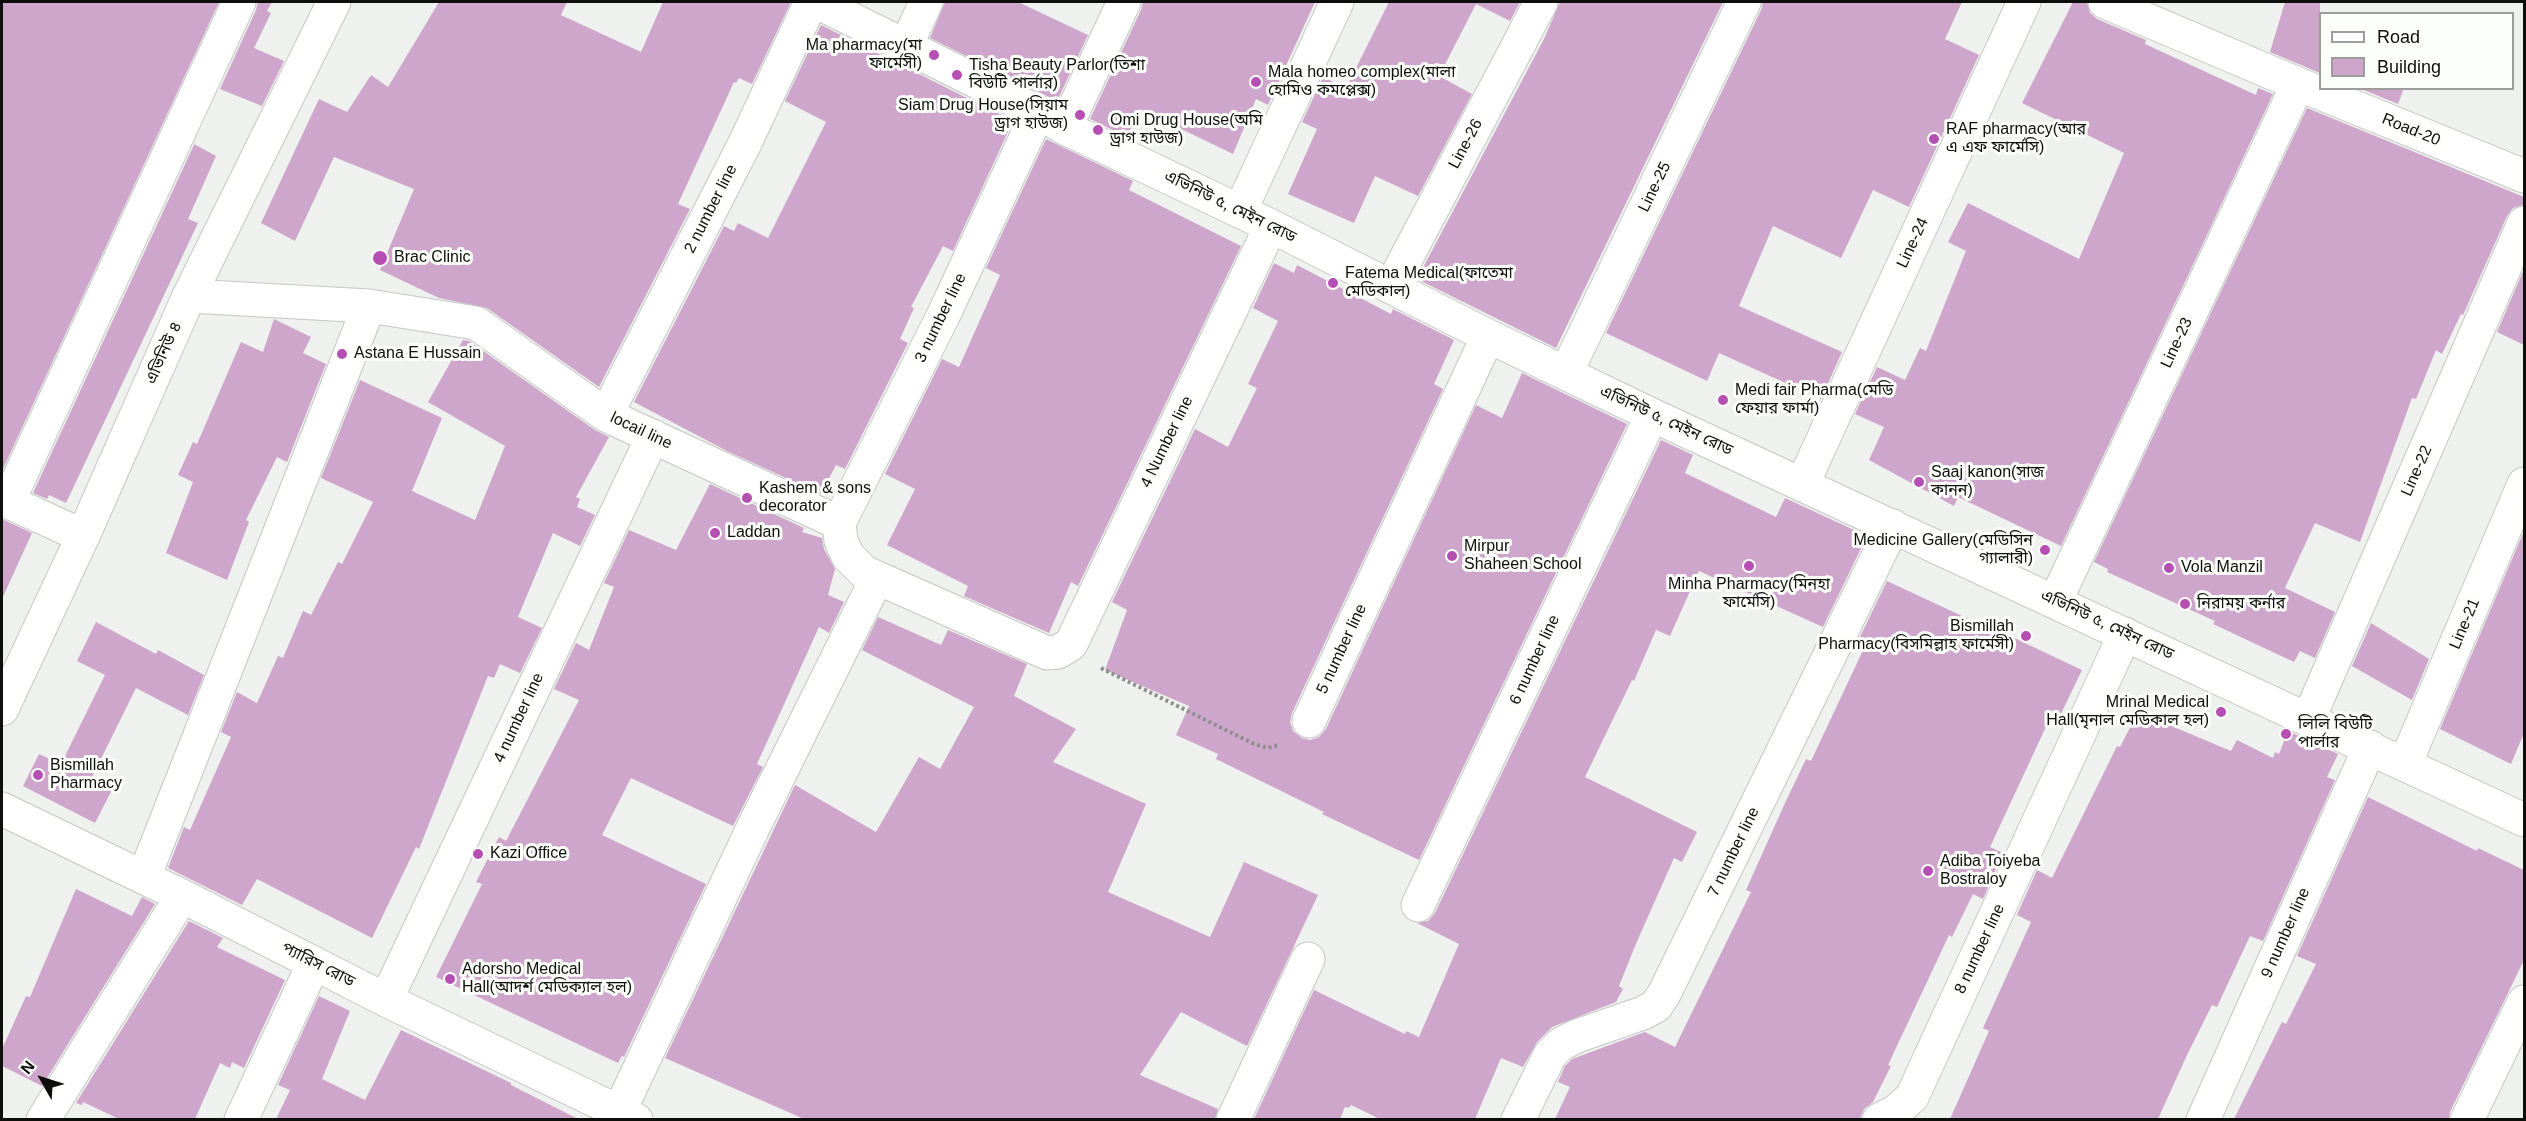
<!DOCTYPE html>
<html>
<head>
<meta charset="utf-8">
<style>
  body { margin:0 }
  #map { position:relative; width:2526px; height:1121px; overflow:hidden; background:#eef1ed; font-family:Arial,sans-serif }
  canvas { display:block }
  .frame { position:absolute; inset:0; border:3px solid #0e0f0d; pointer-events:none }
  .legend { position:absolute; left:2319px; top:12px; width:195px; height:78px; box-sizing:border-box; background:#fcfefa; border:2px solid #9d9e9b; margin:0; padding:8px 10px; list-style:none; font-size:18px; color:#0e0f0d }
  .legend li { display:flex; align-items:center; gap:12px; height:30px }
  .legend b { width:30px; border:2px solid #9d9e9b }
  .north { position:absolute; left:12px; top:1049px; width:60px; height:60px; -webkit-text-stroke:4px #fcfefa; paint-order:stroke; rotate:309deg; font-size:16px; font-weight:700; line-height:24px; text-align:center; color:#0e0f0d }
  .north::after { content:''; display:block; margin:auto; width:21px; height:27px; background:#0e0f0d; clip-path:polygon(50% 0,100% 100%,50% 72%,0 100%) }
</style>
</head>
<body>
<div id="map">
<canvas width="2526" height="1121"></canvas>
<div class="frame"></div>
<ul class="legend">
<li><b style="height:8px;background:#fff"></b>Road</li>
<li><b style="height:16px;background:#cea6cb"></b>Building</li>
</ul>
<div class="north">N</div>
</div>
<script>
const c = document.querySelector('canvas').getContext('2d');
c.lineJoin = 'round';
function paint(path, color) { c.fillStyle = color; c.fill(path, 'evenodd'); }
const shape = rows => new Path2D(rows.map(r => 'M' + r).join(''));
function trace(path, color, width, dash) { c.strokeStyle = color; c.lineWidth = width; c.lineCap = dash ? 'butt' : 'round'; c.setLineDash(dash || []); c.stroke(path); }
function write(font, color, halo, rows, align = 'center') {
  c.font = font + ' Arial,"Noto Sans Bengali",sans-serif'; c.lineWidth = 6; c.setLineDash([]); c.textBaseline = 'middle'; c.strokeStyle = halo; c.fillStyle = color; for (const [text, x, y, turn = 0] of rows) {
    c.save(); c.translate(x, y); c.rotate((+turn || 0) * Math.PI / 180); c.textAlign = isNaN(turn) ? turn : align; if (halo) c.strokeText(text, 0, 0); c.fillText(text, 0, 0); c.restore();
  }
}
paint(shape([
  [2,2,219,2,2,471],
  [258,2,272,2,267,11,271,13,254,48,284,61,262,106,220,89,256,10],
  [439,2,567,2,561,15,641,52,663,2,791,2,752,84,739,78,736,83,734,82,678,204,690,209,599,387,487,308,439,298,380,270,414,189,334,157,295,241,261,223,319,99,347,112,371,75,388,87],
  [945,2,1018,2,1088,35,1057,101,930,38],
  [1143,2,1315,2,1268,105,1256,99,1233,154,1140,109,1127,137,1090,119,1141,10],
  [1389,2,1520,2,1510,21,1476,4,1439,76,1472,94,1418,196,1375,176,1354,223,1288,194,1317,129,1302,122,1323,77,1346,88],
  [1560,2,1723,2,1556,348,1417,279,1544,39],
  [1763,2,1962,2,1945,39,1979,55,1909,207,1873,190,1841,258,1773,226,1739,306,1842,352,1821,399,1719,353,1707,381,1606,333,1761,10],
  [2073,2,2087,2,2090,13,2097,19,2146,40,2145,44,2256,95,2258,88,2273,94,2061,546,1958,497,1954,506,1869,460,1884,427,1855,414,1877,367,1905,380,1920,348,1926,351,1966,251,1948,242,1968,203,2079,259,2124,153,2022,103],
  [2285,2,2320,2,2320,73,2270,52],
  [821,25,1013,121,953,251,943,246,911,307,914,308,900,339,908,343,845,469,836,465,821,494,727,451,634,402,724,226,734,231,738,223,768,238,826,122,785,101],
  [2359,88,2404,88,2398,104],
  [2307,108,2524,197,2524,205,2513,208,2507,216,2463,315,2461,314,2442,354,2436,350,2416,399,2412,398,2360,542,2315,523,2285,588,2335,612,2315,658,2300,651,2294,662,2213,624,2215,621,2107,572,2108,569,2094,562],
  [199,134,194,144,216,156,188,219,198,223,66,503,49,495,47,499,33,493],
  [1046,139,1133,181,1129,190,1241,246,1078,586,1071,582,1049,633,964,596,968,586,887,545,915,489,885,474,942,359,959,367,1000,275,986,268],
  [1274,263,1294,273,1297,265,1391,314,1393,309,1454,340,1434,384,1443,389,1292,713,1290,722,1293,731,1302,738,1310,740,1319,737,1326,729,1476,405,1502,418,1522,373,1627,424,1419,860,1322,814,1324,812,1216,759,1218,754,1176,735,1189,706,1105,670,1127,610,1112,602,1195,429,1228,447,1257,388,1248,384,1278,321,1253,308],
  [2524,269,2524,345,2497,332],
  [274,319,311,337,303,353,326,364,287,462,277,457,246,520,249,522,227,580,166,553,193,482,178,475,193,442,197,444,241,342,263,352],
  [463,340,469,341,595,430,609,437,576,497,580,499,577,507,595,515,580,546,553,533,518,617,542,628,520,673,500,664,494,678,488,676,419,849,416,847,372,938,257,879,242,905,168,868,184,827,190,830,231,737,221,732,237,692,257,703,278,656,283,658,303,611,311,615,338,562,342,564,373,502,321,478,360,380,442,418,412,491,475,520,505,446,428,402],
  [1661,440,1693,455,1685,473,1776,517,1785,498,1867,536,1823,627,1699,571,1670,636,1656,630,1634,681,1632,680,1585,777,1697,832,1682,862,1674,858,1635,946,1619,986,1623,989,1616,1002,1552,1027,1537,1042,1523,1067,1501,1058,1475,1119,1380,1119,1351,1105,1349,1108,1345,1107,1340,1119,1254,1119,1314,990,1405,1034,1406,1031,1419,1037,1459,944,1417,923,1428,921,1435,913],
  [710,484,804,528,802,532,822,538,824,549,835,569,828,595,844,602,829,633,819,627,757,764,763,767,733,826,631,778,602,835,706,884,624,1057,622,1056,618,1063,436,977,482,884,476,882,499,837,506,841,579,700,554,689,576,643,589,650,614,587,604,583,629,530,676,550],
  [2,519,32,533,2,599],
  [2524,531,2524,733,2511,764,2440,729],
  [1887,581,1990,629,1991,627,2082,670,2058,720,2051,716,1990,847,2003,853,1983,899,1973,894,1952,937,1949,935,1888,1065,1891,1066,1873,1102,1864,1109,1860,1119,1555,1119,1570,1087,1558,1082,1565,1066,1572,1059,1645,1032,1675,1047,1751,892,1746,890,1785,803,1806,759,1811,761,1865,646,1857,643],
  [878,617,941,645,948,630,1027,664,1014,696,1076,729,1053,762,1146,804,1108,892,1210,937,1244,862,1318,895,1247,1046,1181,1012,1140,1075,1218,1109,1215,1119,804,1119,665,1058,795,785,876,832,919,757,940,769,974,707,862,650],
  [96,622,156,654,158,650,204,675,188,715,136,688,92,777,114,786,95,823,23,786,39,754,61,764,105,675,77,661],
  [2371,623,2429,659,2412,700,2352,666],
  [2138,712,2231,751,2237,740,2273,758,2275,752,2279,754,2288,731,2338,754,2327,777,2335,780,2263,941,2250,936,2217,1007,2212,1005,2187,1055,2158,1119,1950,1119,1989,1031,1983,1028,2031,922,2017,915,2037,870,2052,878,2117,746,2120,747],
  [2368,797,2477,851,2478,848,2524,870,2524,960,2450,1112,2449,1119,2234,1119,2282,1022,2286,1024,2316,964,2297,956],
  [76,889,132,916,142,897,155,904,42,1086,2,1066,2,1049,26,996,30,997],
  [189,921,223,938,217,947,285,980,244,1068,232,1062,230,1068,220,1063,195,1119,119,1119,83,1102,82,1105,76,1103],
  [319,996,350,1011,322,1079,365,1100,401,1030,511,1083,511,1085,578,1119,276,1119,290,1090,278,1085]
]), '#cea6cb');
const minor = shape([
  [817,2,1038,112,1065,128,1271,226,1488,336,1652,415,2524,820],
  [2105,2,2298,84,2524,176],
  [906,46,926,2],
  [1065,128,1124,2],
  [1240,211,1337,2],
  [1391,287,1541,2],
  [189,296,369,306,476,323,606,415,839,523,841,541,848,556,864,572,1047,653,1058,652,1071,644,1271,226],
  [1566,373,1744,2],
  [606,415,745,143,811,2],
  [1802,485,2024,2],
  [2,499,83,536],
  [8,502,239,2],
  [839,523,944,314,1038,112],
  [2055,602,2298,84],
  [2309,718,2524,223],
  [1309,721,1488,336],
  [2405,764,2524,484],
  [2,809,182,896,386,1000,636,1120],
  [144,877,369,306],
  [1418,905,1652,415],
  [386,1000,653,436],
  [619,1112,754,826,877,578],
  [43,1120,182,896],
  [241,1120,314,963],
  [1233,1120,1308,959],
  [1518,1120,1550,1055,1561,1044,1577,1036,1643,1013,1656,1006,1664,994,1893,526],
  [1879,1120,1895,1112,1912,1097,2125,634],
  [2203,1120,2370,747],
  [2467,1120,2524,1002]
]);
const tertiary = shape([
  [2,709,83,536,189,296,334,2]
]);
trace(minor, '#c5c7c3', 35);
trace(tertiary, '#c5c7c3', 35);
trace(shape([
  [1101,668,1254,744,1268,748,1279,745]
]), '#8e908d', 4, [3, 3]);
trace(minor, '#fff', 33);
trace(tertiary, '#fff', 33);
for (const [x, y, r, color] of [
  [934,55,6,"#b54fb3"],
  [957,75,6,"#b54fb3"],
  [1256,82,6,"#b54fb3"],
  [1080,115,6,"#b54fb3"],
  [1098,130,6,"#b54fb3"],
  [1934,139,6,"#b54fb3"],
  [380,258,8,"#b54fb3"],
  [1333,283,6,"#b54fb3"],
  [342,354,6,"#b54fb3"],
  [1723,400,6,"#b54fb3"],
  [1919,482,6,"#b54fb3"],
  [747,498,6,"#b54fb3"],
  [715,533,6,"#b54fb3"],
  [2045,550,6,"#b54fb3"],
  [1452,556,6,"#b54fb3"],
  [1749,566,6,"#b54fb3"],
  [2169,568,6,"#b54fb3"],
  [2185,604,6,"#b54fb3"],
  [2026,636,6,"#b54fb3"],
  [2221,712,6,"#b54fb3"],
  [2286,734,6,"#b54fb3"],
  [38,775,6,"#b54fb3"],
  [478,854,6,"#b54fb3"],
  [1928,871,6,"#b54fb3"],
  [450,979,6,"#b54fb3"]
]) { const dot = new Path2D(); dot.arc(x, y, r, 0, 2 * Math.PI); c.fillStyle = color; c.fill(dot); trace(dot, '#fcfefa', 2); }
write('16px', '#0e0f0d', '#fcfefa', [
  ["Ma pharmacy(মা",922,46,"right"],
  ["ফার্মেসী)",922,64,"right"],
  ["Tisha Beauty Parlor(তিশা",969,66],
  ["বিউটি পার্লার)",969,84],
  ["Mala homeo complex(মালা",1268,73],
  ["হোমিও কমপ্লেক্স)",1268,91],
  ["Siam Drug House(সিয়াম",1068,106,"right"],
  ["ড্রাগ হাউজ)",1068,124,"right"],
  ["Omi Drug House(অমি",1110,121],
  ["ড্রাগ হাউজ)",1110,139],
  ["RAF pharmacy(আর",1946,130],
  ["এ এফ ফার্মেসি)",1946,148],
  ["Brac Clinic",394,258],
  ["Fatema Medical(ফাতেমা",1345,274],
  ["মেডিকাল)",1345,292],
  ["Astana E Hussain",354,354],
  ["Medi fair Pharma(মেডি",1735,391],
  ["ফেয়ার ফার্মা)",1735,409],
  ["Saaj kanon(সাজ",1931,473],
  ["কানন)",1931,491],
  ["Kashem & sons",759,489],
  ["decorator",759,507],
  ["Laddan",727,533],
  ["Medicine Gallery(মেডিসিন",2033,541,"right"],
  ["গ্যালারী)",2033,559,"right"],
  ["Mirpur",1464,547],
  ["Shaheen School",1464,565],
  ["Vola Manzil",2181,568],
  ["Minha Pharmacy(মিনহা",1749,585,"center"],
  ["ফার্মেসি)",1749,603,"center"],
  ["নিরাময় কর্নার",2197,604],
  ["Bismillah",2014,627,"right"],
  ["Pharmacy(বিসমিল্লাহ ফার্মেসী)",2014,645,"right"],
  ["Mrinal Medical",2209,703,"right"],
  ["Hall(মৃনাল মেডিকাল হল)",2209,721,"right"],
  ["লিলি বিউটি",2298,725],
  ["পার্লার",2298,743],
  ["Bismillah",50,766],
  ["Pharmacy",50,784],
  ["Kazi Office",490,854],
  ["Adiba Toiyeba",1940,862],
  ["Bostraloy",1940,880],
  ["Adorsho Medical",462,970],
  ["Hall(আদর্শ মেডিক্যাল হল)",462,988]
], 'left');
write('16px', '#0e0f0d', '#fcfefa', [
  ["Road-20",2411,130,22],
  ["Line-26",1466,144,-62],
  ["Line-25",1655,187,-64],
  ["এভিনিউ ৫, মেইন রোড",1230,207,26],
  ["2 number line",711,209,-63],
  ["Line-24",1913,243,-65],
  ["3 number line",941,318,-64],
  ["Line-23",2177,343,-65],
  ["এভিনিউ ৪",164,353,-66],
  ["এভিনিউ ৫, মেইন রোড",1666,421,25],
  ["locail line",641,431,25],
  ["4 Number line",1167,442,-64],
  ["Line-22",2417,471,-66],
  ["Line-21",2465,624,-67],
  ["এভিনিউ ৫, মেইন রোড",2107,625,25],
  ["5 number line",1342,649,-65],
  ["6 number line",1535,660,-65],
  ["4 number line",519,718,-65],
  ["7 number line",1734,852,-64],
  ["9 number line",2286,933,-66],
  ["8 number line",1980,949,-65],
  ["প্যারিস রোড",318,965,27]
]);
</script>
</body>
</html>
